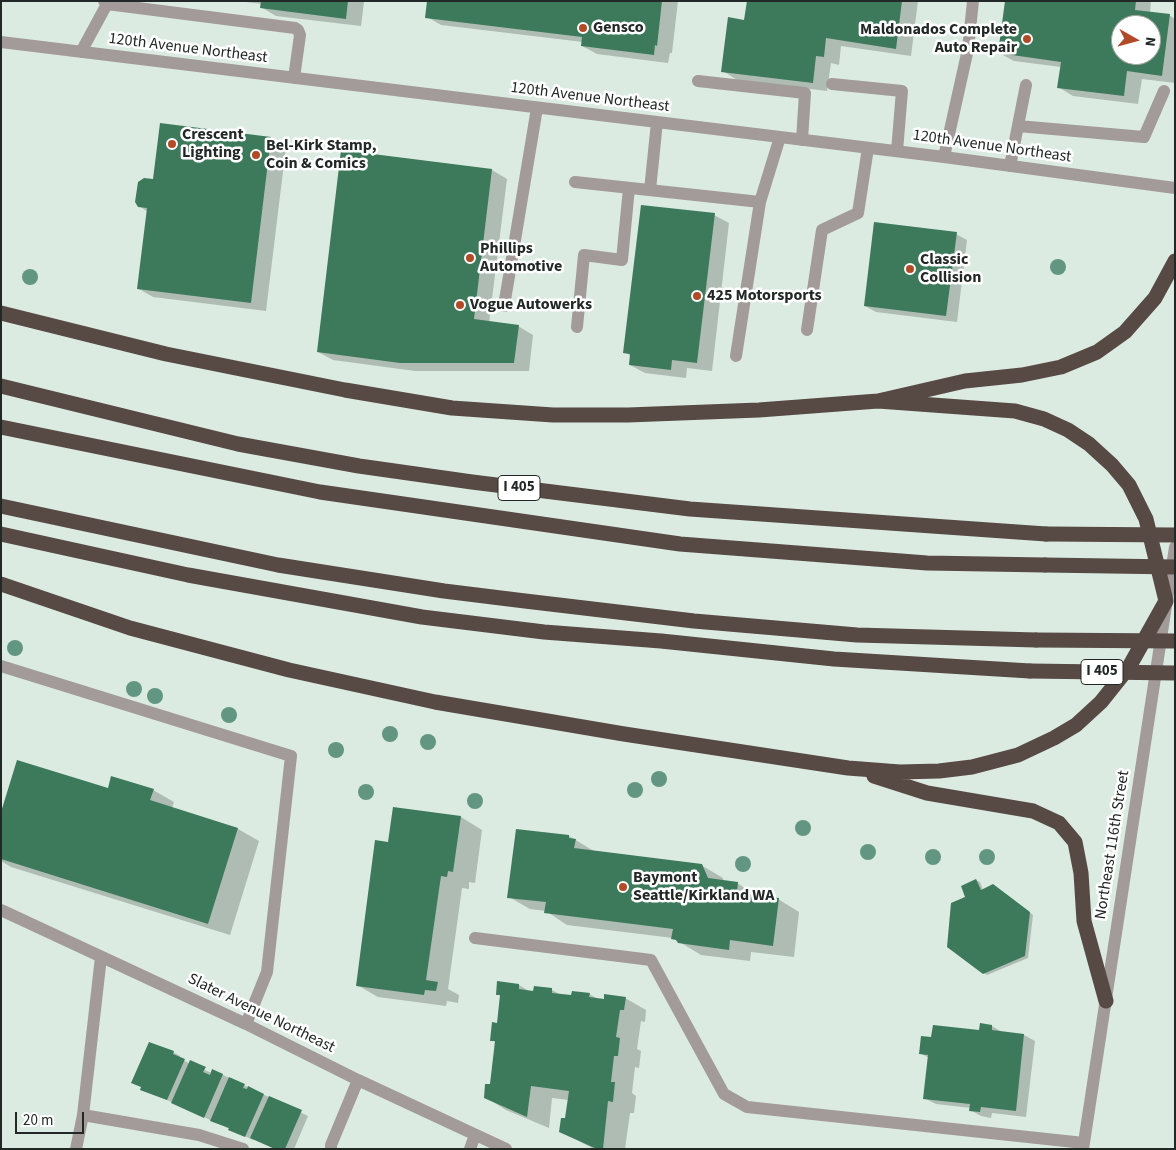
<!DOCTYPE html>
<html>
<head>
<meta charset="utf-8">
<style>
  body { margin:0 }
  #map { position:relative; width:1176px; height:1150px; overflow:hidden; background:#dbebe2; font-family:"Source Sans 3",sans-serif }
  canvas { display:block }
  .frame { position:absolute; inset:0; border:2px solid #222825; pointer-events:none }
  .north { position:absolute; left:1111px; top:15px; width:50px; height:50px; box-sizing:border-box; background:#fff; border:1px solid #a7a9a8; border-radius:50%; rotate:97deg; font-size:14px; font-weight:700; line-height:20px; text-align:center; color:#222825 }
  .north::after { content:''; display:block; margin:auto; width:18px; height:22px; background:#b14a26; clip-path:polygon(50% 0,100% 100%,50% 72%,0 100%) }
  .scale { position:absolute; left:15px; top:1112px; width:69px; height:22px; box-sizing:border-box; border:2px solid #222825; border-top:0; padding-left:6px; font-size:15px; line-height:18px; white-space:nowrap; color:#222825; -webkit-text-stroke:4px #fff; paint-order:stroke }
</style>
</head>
<body>
<div id="map">
<canvas width="1176" height="1150"></canvas>
<div class="frame"></div>
<div class="north">N</div>
<div class="scale">20 m</div>
</div>
<script>
const c = document.querySelector('canvas').getContext('2d');
c.lineJoin = 'round';
function paint(path, color) { c.fillStyle = color; c.fill(path, 'evenodd'); }
const shape = rows => new Path2D(rows.map(r => 'M' + r).join(''));
function trace(path, color, width, dash) { c.strokeStyle = color; c.lineWidth = width; c.lineCap = dash ? 'butt' : 'round'; c.setLineDash(dash || []); c.stroke(path); }
function write(font, color, halo, rows, align = 'center') {
  c.font = font + ' "Source Sans 3",sans-serif'; c.lineWidth = 5; c.setLineDash([]); c.textBaseline = 'middle'; c.strokeStyle = halo; c.fillStyle = color; for (const [text, x, y, turn = 0] of rows) {
    c.save(); c.translate(x, y); c.rotate((+turn || 0) * Math.PI / 180); c.textAlign = isNaN(turn) ? turn : align; if (halo) c.strokeText(text, 0, 0); c.fillText(text, 0, 0); c.restore();
  }
}
paint(shape([
  [238,1,365,1,364,2,361,26,276,16,261,7,262,4],
  [428,1,678,1,672,53,670,53,668,63,597,54,582,46,583,42,441,25,427,17],
  [748,1,918,1,911,56,841,46,839,65,831,63,827,91,737,80,723,71,745,21],
  [1006,1,1151,1,1150,13,1169,15,1175,19,1175,83,1142,79,1138,104,1073,96,1058,87,1061,67,1014,61,999,53],
  [1121,25,1151,25,1151,55,1121,55],
  [161,125,271,138,286,147,266,311,153,297,139,289,148,212,139,206,154,180],
  [343,151,492,170,507,179,489,323,518,326,533,335,529,371,415,371,333,360,318,352],
  [714,215,729,223,712,371,687,368,686,378,645,373,630,365,631,356,624,352],
  [956,234,967,240,957,322,876,312,865,306],
  [109,790,153,790,174,802,172,808,238,829,259,841,230,935,11,867,1,861,1,816],
  [461,817,482,830,475,883,469,882,469,889,462,888,448,989,459,995,458,1003,447,1001,446,1006,378,997,357,985,390,844],
  [569,836,597,853,701,865,723,878,724,882,737,883,759,897,778,899,799,912,794,957,751,952,750,961,701,955,673,938,567,925,546,911,530,909,509,897],
  [976,880,980,882,983,890,996,887,1033,915,1028,958,987,975,984,973,967,897],
  [519,985,529,991,552,990,561,995,572,996,589,994,598,999,605,1000,625,998,646,1010,645,1022,641,1021,637,1049,641,1051,639,1068,635,1067,632,1093,636,1096,634,1113,630,1113,625,1149,594,1149,560,1131,566,1120,569,1100,552,1098,549,1128,506,1110,485,1097,491,1086,496,1043,492,1040,498,1024,502,997,497,994],
  [992,1026,1002,1032,1024,1035,1035,1041,1026,1117,992,1113,991,1118,981,1116,970,1110,971,1108,936,1104,924,1098,929,1058,920,1053,933,1039,980,1031],
  [173,1052,180,1056,180,1058,190,1064,212,1073,213,1071,223,1075,308,1116,294,1149,275,1149,254,1139,253,1140,174,1103,142,1090]
]), '#0003');
paint(shape([
  [261,1,348,1,346,19,260,8],
  [427,1,662,1,657,46,655,45,654,55,581,46,582,37,425,18],
  [747,1,902,1,896,49,826,38,824,57,816,56,813,83,721,72,728,17,744,20],
  [1005,1,1136,1,1135,10,1170,14,1162,76,1127,71,1124,96,1057,88,1061,62,998,53],
  [1121,25,1151,25,1151,55,1121,55],
  [160,123,271,137,251,303,137,289,147,208,138,207,135,202,138,182,144,178,153,179],
  [341,150,492,169,474,319,519,325,514,363,400,363,317,352],
  [641,205,715,213,697,363,672,360,671,370,629,365,630,354,623,353],
  [874,222,957,232,946,316,864,306],
  [17,760,108,788,111,776,154,789,150,800,238,828,208,924,1,859,1,812],
  [393,807,461,816,453,872,448,871,447,877,441,876,426,980,438,982,436,991,425,990,424,995,356,986,375,840,388,842],
  [516,829,569,835,569,838,576,839,574,848,702,864,708,878,738,882,737,893,779,898,773,946,730,940,729,950,678,943,676,940,671,939,673,929,544,913,546,902,507,898],
  [976,879,981,890,993,884,1030,912,1025,956,983,974,947,947,951,903,965,897,961,886],
  [497,981,519,984,519,989,533,991,534,986,552,988,552,993,571,995,572,991,590,993,589,997,604,999,604,994,626,997,624,1010,620,1010,616,1037,620,1038,618,1056,614,1056,611,1082,615,1082,613,1102,608,1101,603,1149,597,1149,559,1132,561,1118,565,1118,569,1091,531,1086,527,1117,484,1098,485,1084,490,1084,495,1041,490,1041,492,1022,497,1023,500,995,496,995],
  [980,1023,992,1025,992,1030,1024,1034,1016,1111,981,1107,980,1112,969,1111,970,1104,923,1099,928,1055,919,1054,921,1036,931,1037,933,1025,979,1030],
  [149,1042,174,1051,173,1054,185,1059,167,1100,140,1090,141,1087,131,1083],
  [190,1060,206,1067,203,1072,210,1075,212,1069,223,1074,204,1118,171,1103],
  [229,1077,245,1084,243,1088,247,1089,248,1086,264,1094,245,1137,228,1130,229,1128,210,1121],
  [269,1096,302,1110,285,1149,275,1149,250,1138]
]), '#3d795b');
trace(shape([
  [104,1,107,4,295,28,298,30,300,35,294,78],
  [1,42,944,157,1175,188],
  [81,52,107,4],
  [698,81,805,93,802,140],
  [832,84,902,91,897,151],
  [1018,126,1144,137,1164,91],
  [944,157,968,49,973,1],
  [1010,166,1026,85],
  [575,182,760,202],
  [650,190,657,122],
  [504,306,537,108],
  [577,327,584,255,622,260,629,188],
  [807,330,822,230,858,213,868,148],
  [736,356,760,202,780,137],
  [1,666,291,756,267,972,246,1024],
  [1,910,246,1024,358,1080,506,1149],
  [475,938,651,960,724,1094,747,1107,1084,1143],
  [83,1115,199,1135,243,1149],
  [76,1149,83,1115,101,957],
  [331,1149,331,1145,358,1080],
  [470,1149,475,1135],
  [1083,1149,1175,547]
]), '#a39b99', 12);
trace(shape([
  [1,313,166,354,345,390,452,408,553,415,628,415,759,410,878,401,965,381,1022,375,1061,367,1097,352,1125,332,1155,298,1175,261],
  [1,386,238,444,359,466,472,482,690,509,1046,534],
  [1,427,320,492,680,544,927,563,1045,565],
  [1,506,278,565,444,591,525,601,694,621,857,635,1036,640],
  [1,534,188,575,422,617,544,632,661,641,834,659,1030,671],
  [1,584,130,628,289,670,435,702,624,734,848,768,900,772,939,771,972,767,1018,755,1054,738,1076,725,1101,702,1129,667,1166,601,1146,519,1129,485,1112,465,1089,444,1068,430,1044,419,1015,411,878,401],
  [874,776,927,793,1033,811,1059,823,1075,842,1081,873,1084,921,1106,1001]
]), '#574944', 15);
trace(shape([
  [1046,534,1175,535],
  [1045,565,1175,567],
  [1036,640,1175,641],
  [1030,671,1175,673]
]), '#574944', 15);
c.fillStyle = '#639682';
for (const [x, y] of [
  [1058,267],
  [30,277],
  [15,648],
  [134,689],
  [155,696],
  [229,715],
  [390,734],
  [428,742],
  [336,750],
  [659,779],
  [635,790],
  [366,792],
  [475,801],
  [803,828],
  [868,852],
  [933,857],
  [987,857],
  [743,864]
]) { c.beginPath(); c.arc(x, y, 8, 0, 2 * Math.PI); c.fill(); }
for (const [x, y, r, color] of [
  [583,28,5,"#b14a26"],
  [1027,39,5,"#b14a26"],
  [172,144,5,"#b14a26"],
  [256,155,5,"#b14a26"],
  [470,258,5,"#b14a26"],
  [910,269,5,"#b14a26"],
  [697,296,5,"#b14a26"],
  [460,305,5,"#b14a26"],
  [623,887,5,"#b14a26"]
]) { const dot = new Path2D(); dot.arc(x, y, r, 0, 2 * Math.PI); c.fillStyle = color; c.fill(dot); trace(dot, '#fff', 2); }
for (const [x, y, w] of [
  [519,488,42],
  [1102,672,42]
]) { const box = new Path2D(); box.roundRect(x - w / 2, y - 12.5, w, 25, 4); c.fillStyle = '#fff'; c.fill(box); trace(box, '#222825', 1); }
write('bold 15px', '#222825', null, [
  ["I 405",519,488],
  ["I 405",1102,672]
]);
write('bold 16px', '#222825', '#fff', [
  ["Gensco",593,28],
  ["Maldonados Complete",1017,30,"right"],
  ["Auto Repair",1017,48,"right"],
  ["Crescent",182,135],
  ["Lighting",182,153],
  ["Bel-Kirk Stamp,",266,146],
  ["Coin & Comics",266,164],
  ["Phillips",480,249],
  ["Automotive",480,267],
  ["Classic",920,260],
  ["Collision",920,278],
  ["425 Motorsports",707,296],
  ["Vogue Autowerks",470,305],
  ["Baymont",633,878],
  ["Seattle/Kirkland WA",633,896]
], 'left');
write('16px', '#222825', '#fff', [
  ["120th Avenue Northeast",188,49,7],
  ["120th Avenue Northeast",590,98,7],
  ["120th Avenue Northeast",992,147,8],
  ["Northeast 116th Street",1113,845,-81],
  ["Slater Avenue Northeast",261,1014,26]
]);
</script>
</body>
</html>
